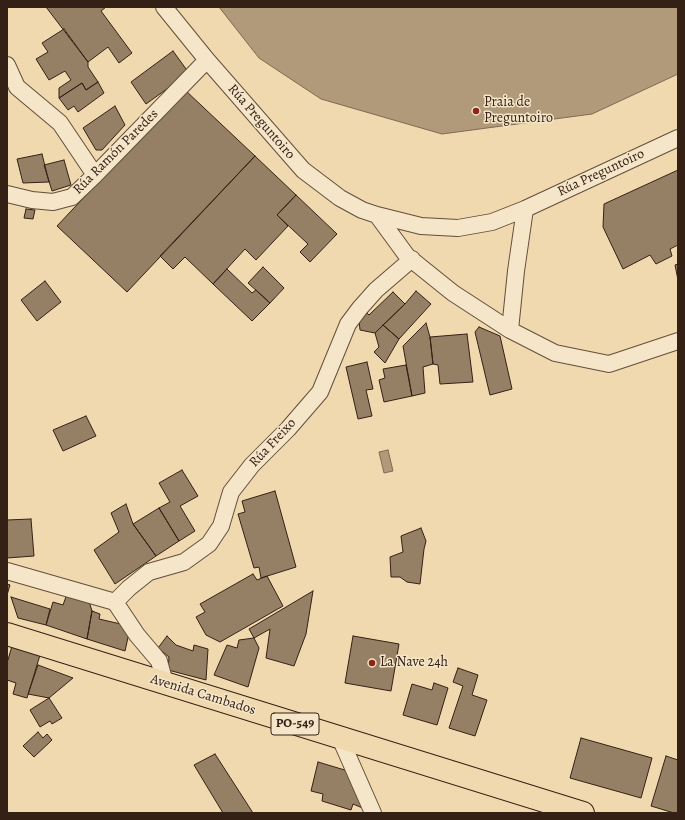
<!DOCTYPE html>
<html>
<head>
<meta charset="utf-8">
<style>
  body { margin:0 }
  #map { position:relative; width:685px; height:820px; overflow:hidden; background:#f0d9ae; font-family:Alegreya,serif }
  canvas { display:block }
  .frame { position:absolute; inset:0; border:8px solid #342015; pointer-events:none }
</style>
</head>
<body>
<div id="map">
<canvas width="685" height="820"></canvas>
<div class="frame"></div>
</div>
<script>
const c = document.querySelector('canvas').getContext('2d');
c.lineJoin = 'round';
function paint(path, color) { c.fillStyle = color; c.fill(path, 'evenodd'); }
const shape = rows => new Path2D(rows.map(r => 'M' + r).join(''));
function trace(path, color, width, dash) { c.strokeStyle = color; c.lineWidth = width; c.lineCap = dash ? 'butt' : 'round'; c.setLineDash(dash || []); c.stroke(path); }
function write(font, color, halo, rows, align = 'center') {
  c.font = font + ' Alegreya,serif'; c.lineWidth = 3; c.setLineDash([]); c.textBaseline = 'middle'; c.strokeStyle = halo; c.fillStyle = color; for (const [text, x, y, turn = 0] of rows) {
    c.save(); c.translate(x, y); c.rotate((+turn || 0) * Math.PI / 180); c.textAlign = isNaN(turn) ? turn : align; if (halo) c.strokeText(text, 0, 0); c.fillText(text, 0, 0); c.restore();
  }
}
const water = shape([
  [219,7,678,7,678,74,592,114,442,134,321,99,259,58,219,7],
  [388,450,393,471,384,473,379,452,388,450]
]);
paint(water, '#b09a7a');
trace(water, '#7e6952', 1);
const building = shape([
  [46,7,106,7,101,11,132,53,119,63,108,47,88,62,46,7],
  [64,29,88,62,88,67,98,82,86,90,82,83,59,98,59,88,71,80,65,71,49,80,36,59,48,52,42,43,64,29],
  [173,51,189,73,146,104,131,82,173,51],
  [98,82,104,93,78,112,74,106,68,110,59,98,82,83,86,90,98,82],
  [185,90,255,156,127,292,57,226,185,90],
  [115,106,125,125,102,150,96,150,83,128,115,106],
  [42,154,49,182,23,183,17,159,42,154],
  [255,156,296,195,277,215,288,226,256,260,245,249,213,284,185,257,173,269,160,256,255,156],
  [64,160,71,185,52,191,44,165,64,160],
  [678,170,678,245,670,249,672,256,656,264,650,255,623,269,603,227,604,204,678,170],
  [296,195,337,234,310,262,300,252,308,244,277,215,296,195],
  [26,209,35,210,33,219,24,218,26,209],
  [678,264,678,280,675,265,678,264],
  [263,267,284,288,270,303,248,283,263,267],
  [227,269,252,293,256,290,270,303,252,321,213,284,227,269],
  [45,281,61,302,37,321,21,300,45,281],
  [416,291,431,304,399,339,383,325,405,304,416,291],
  [393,292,405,304,375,333,360,330,359,320,366,312,369,315,393,292],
  [426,323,430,337,433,364,423,367,425,393,412,396,403,346,426,323],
  [383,325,399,339,385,363,374,352,379,347,375,333,383,325],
  [479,327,500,336,512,389,490,395,475,332,479,327],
  [467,334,473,382,440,384,438,365,433,364,430,337,467,334],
  [367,362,373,389,366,390,372,416,358,419,346,367,367,362],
  [406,365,412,396,384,402,379,380,385,378,383,369,406,365],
  [86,416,96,436,63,451,53,430,86,416],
  [182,470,198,496,180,506,195,531,179,541,159,508,170,502,159,483,182,470],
  [275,491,296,567,261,578,259,567,254,568,238,514,245,512,242,501,275,491],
  [126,504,133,524,156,556,115,584,94,550,119,532,111,513,126,504],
  [159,508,179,541,156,556,133,524,159,508],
  [31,519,34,556,7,558,7,520,31,519],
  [421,528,426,541,424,549,420,584,407,582,400,577,391,577,390,557,403,552,401,536,421,528],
  [253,574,257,580,267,576,283,606,220,642,206,635,196,617,205,612,200,604,253,574],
  [7,584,10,585,7,595,7,584],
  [313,591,306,634,294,666,266,658,270,629,254,638,249,629,313,591],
  [67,594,88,598,92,611,87,639,46,625,53,602,63,605,67,594],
  [11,597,50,609,46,625,18,618,11,597],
  [92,611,100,614,99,619,125,625,124,631,129,633,125,651,87,639,92,611],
  [167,636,176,645,193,651,194,645,208,649,206,680,168,670,169,657,158,648,167,636],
  [353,636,399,644,391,691,345,683,353,636],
  [254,638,259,648,248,687,214,675,227,645,237,648,239,640,254,638],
  [12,646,40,655,27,698,13,694,16,683,7,680,7,663,12,646],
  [38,665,73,678,49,698,28,694,38,665],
  [458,668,478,675,472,695,487,700,475,736,449,728,463,686,453,682,458,668],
  [434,683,448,688,437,725,403,715,412,684,432,690,434,683],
  [49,698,62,718,52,724,50,721,40,727,30,710,49,698],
  [38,732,43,738,47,734,52,740,34,757,23,746,38,732],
  [581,738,652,758,641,798,570,778,581,738],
  [215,754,253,813,223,813,194,765,215,754],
  [666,756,678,760,678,813,674,813,651,806,666,756],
  [318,762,348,771,365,809,353,804,351,810,322,801,323,794,311,791,318,762]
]);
paint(building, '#968065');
trace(building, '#342015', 1);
const minor = shape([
  [164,7,207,60,303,170,340,198,362,210,377,215,421,226,458,228,492,222,525,209,678,138],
  [7,65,17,87,60,123,95,175],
  [7,194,32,200,53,202,72,197,95,175,207,60],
  [377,215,407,256,453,293,510,330,555,353,609,364,678,341],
  [510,330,516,271,525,209],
  [7,571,115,602,137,635,159,661,165,683],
  [115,602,129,588,149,572,184,562,209,544,221,526,231,492,252,465,288,429,320,392,348,324,360,308,376,290,412,259],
  [340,738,373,813]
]);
const primary = shape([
  [7,634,583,813]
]);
trace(minor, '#634e3b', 18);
trace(primary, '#342015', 24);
trace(minor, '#f5e6ca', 16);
trace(primary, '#f0d9ae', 22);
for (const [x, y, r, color] of [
  [476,111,4,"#8f2418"],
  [372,663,4,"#8f2418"]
]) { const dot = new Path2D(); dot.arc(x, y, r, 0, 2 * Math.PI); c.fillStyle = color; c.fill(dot); trace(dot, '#f5e6ca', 1.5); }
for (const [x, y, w] of [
  [295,724,48]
]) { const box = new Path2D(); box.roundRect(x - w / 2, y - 11, w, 22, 3); c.fillStyle = '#f5e6ca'; c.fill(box); trace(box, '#342015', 1); }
write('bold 13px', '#342015', null, [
  ["PO-549",295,724]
]);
write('14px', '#342015', '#f5e6ca', [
  ["Praia de",484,103],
  ["Preguntoiro",484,119],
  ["La Nave 24h",380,663]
], 'left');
write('14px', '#342015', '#f5e6ca', [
  ["Rúa Preguntoiro",261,122,49],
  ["Rúa Ramón Paredes",116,152,-45],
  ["Rúa Preguntoiro",601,173,-25],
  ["Rúa Freixo",273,443,-47],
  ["Avenida Cambados",203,695,17]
]);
</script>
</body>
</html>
